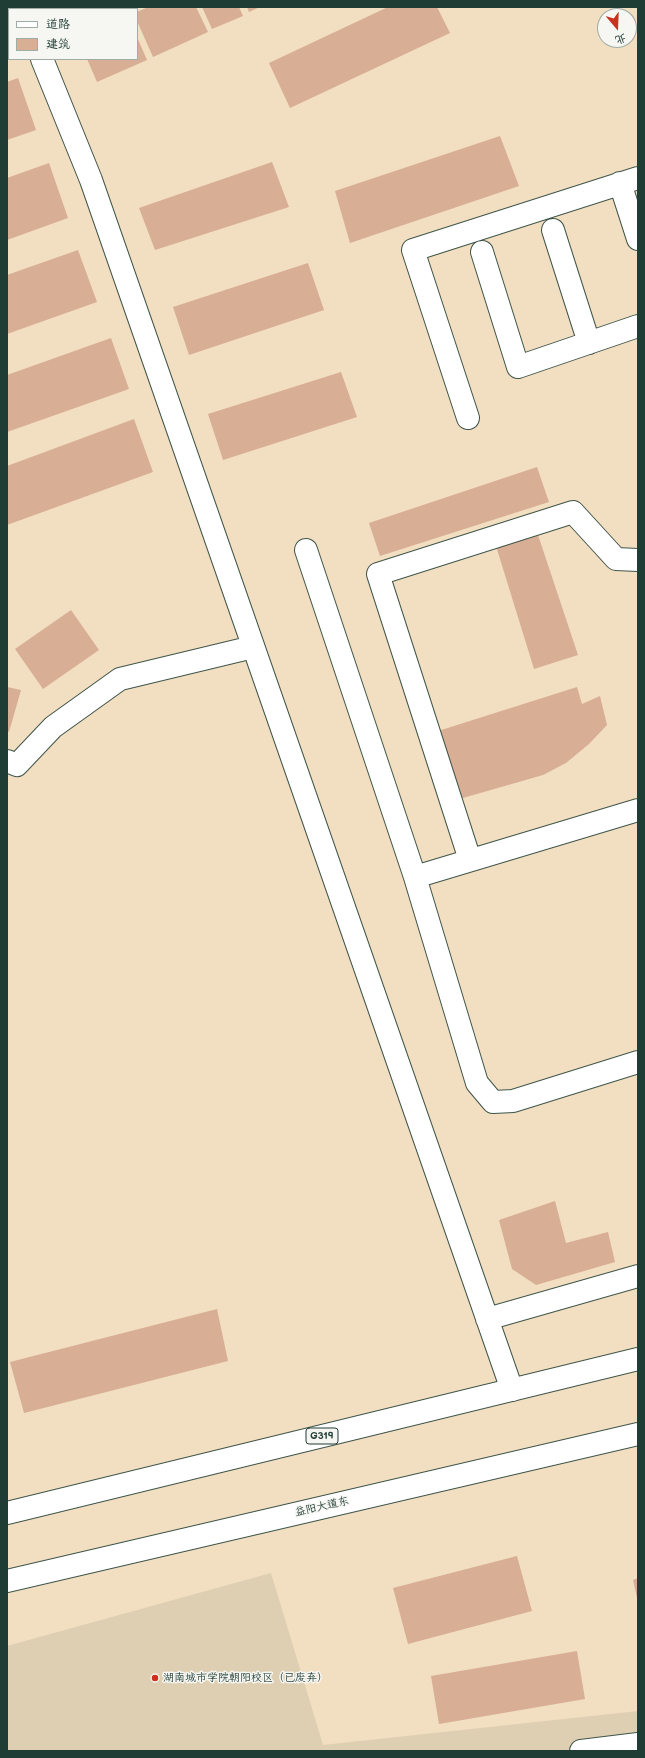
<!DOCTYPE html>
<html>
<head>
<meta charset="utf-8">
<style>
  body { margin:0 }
  #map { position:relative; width:645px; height:1758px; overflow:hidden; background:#f2dec1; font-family:"Balsamiq Sans","LXGW WenKai TC",sans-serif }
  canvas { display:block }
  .frame { position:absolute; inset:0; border:8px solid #1f3d34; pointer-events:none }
  .legend { position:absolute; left:8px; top:8px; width:130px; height:52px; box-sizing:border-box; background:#f6f6f2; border:1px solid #a0aca6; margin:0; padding:5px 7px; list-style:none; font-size:12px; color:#1f3d34 }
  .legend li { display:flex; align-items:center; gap:8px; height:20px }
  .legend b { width:20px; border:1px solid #a0aca6 }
  .north { position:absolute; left:597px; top:8px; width:40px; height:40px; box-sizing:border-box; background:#f6f6f2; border:1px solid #a0aca6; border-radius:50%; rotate:161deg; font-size:11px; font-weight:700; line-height:16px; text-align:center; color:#1f3d34 }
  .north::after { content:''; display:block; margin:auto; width:14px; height:18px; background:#c8321e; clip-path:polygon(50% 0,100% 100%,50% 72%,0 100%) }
</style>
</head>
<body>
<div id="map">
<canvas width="645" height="1758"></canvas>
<div class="frame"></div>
<ul class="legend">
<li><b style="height:5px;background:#fff"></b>道路</li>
<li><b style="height:11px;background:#d8ae95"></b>建筑</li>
</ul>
<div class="north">北</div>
</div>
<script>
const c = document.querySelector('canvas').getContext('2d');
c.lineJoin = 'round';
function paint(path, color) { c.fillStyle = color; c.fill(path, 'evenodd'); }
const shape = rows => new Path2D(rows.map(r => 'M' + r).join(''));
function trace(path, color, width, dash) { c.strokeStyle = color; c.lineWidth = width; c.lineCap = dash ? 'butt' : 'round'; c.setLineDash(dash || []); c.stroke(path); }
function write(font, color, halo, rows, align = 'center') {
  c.font = font + ' "Balsamiq Sans","LXGW WenKai TC",sans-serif'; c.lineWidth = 3; c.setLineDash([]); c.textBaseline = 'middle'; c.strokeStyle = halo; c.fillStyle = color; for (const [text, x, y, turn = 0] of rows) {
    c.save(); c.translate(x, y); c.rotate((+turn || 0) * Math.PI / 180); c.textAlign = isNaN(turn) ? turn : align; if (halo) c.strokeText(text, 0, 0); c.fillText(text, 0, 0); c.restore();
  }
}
paint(shape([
  [271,1573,323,1745,638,1711,638,1751,7,1751,7,1646]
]), '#dfcfb2');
paint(shape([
  [45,7,64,7,59,9,46,9],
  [148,7,196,7,208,32,153,57,137,21,137,12],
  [202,7,239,7,243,16,212,29],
  [247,7,260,7,249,12],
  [388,7,437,7,450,33,290,108,269,63],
  [137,37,147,60,97,82,87,59,137,59],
  [18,78,36,130,7,140,7,82],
  [500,136,519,186,350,243,335,191],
  [272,162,289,207,155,250,139,208],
  [49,163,68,218,7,240,7,178],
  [78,250,97,302,7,334,7,275],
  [308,263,324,310,189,355,173,307],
  [111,338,129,389,7,432,7,375],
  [341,372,357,417,223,460,208,414],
  [134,419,153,472,7,525,7,466],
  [537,467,549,502,380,556,369,523],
  [537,532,578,655,534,669,496,546],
  [71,610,99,650,43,689,15,649],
  [7,687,21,690,9,732,7,731],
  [577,687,582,704,600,696,607,725,589,744,566,763,543,775,456,800,435,732],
  [555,1201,566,1243,608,1232,615,1262,536,1285,512,1269,499,1220],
  [217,1309,228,1361,24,1413,10,1362],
  [517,1556,532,1611,408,1644,393,1588],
  [638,1578,638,1598,637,1598,633,1580],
  [577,1651,585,1699,439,1724,431,1676]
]), '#d8ae95');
const minor = shape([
  [21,7,21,9],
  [111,9,115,7],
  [42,59,91,180,512,1390],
  [620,183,638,239],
  [553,230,589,343],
  [482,252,518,367,638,326],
  [468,418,413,250,638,178],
  [306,550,415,877],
  [7,761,17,765,53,727,120,679,253,647],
  [638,810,415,877,477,1083,493,1102,513,1101,638,1062],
  [470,860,378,574,573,512,616,559,638,560],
  [487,1319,638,1276],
  [581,1751,638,1744]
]);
const major = shape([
  [7,1513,638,1359],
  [7,1581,638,1434]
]);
trace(minor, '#3f5549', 24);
trace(major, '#3f5549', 24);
trace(minor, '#fff', 22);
trace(major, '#fff', 22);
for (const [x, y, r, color] of [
  [155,1678,4,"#c8321e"]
]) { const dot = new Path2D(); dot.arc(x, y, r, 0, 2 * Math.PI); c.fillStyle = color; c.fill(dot); trace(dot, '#f6f6f2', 1.5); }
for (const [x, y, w] of [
  [322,1436,32]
]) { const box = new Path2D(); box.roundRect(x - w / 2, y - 8, w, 16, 3); c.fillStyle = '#f6f6f2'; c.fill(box); trace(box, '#1f3d34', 1); }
write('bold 10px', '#1f3d34', null, [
  ["G319",322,1436]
]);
write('11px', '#1f3d34', '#f6f6f2', [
  ["益阳大道东",322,1507,-13]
]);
write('11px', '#1f3d34', '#f6f6f2', [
  ["湖南城市学院朝阳校区（已废弃）",163,1678]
], 'left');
</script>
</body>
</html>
